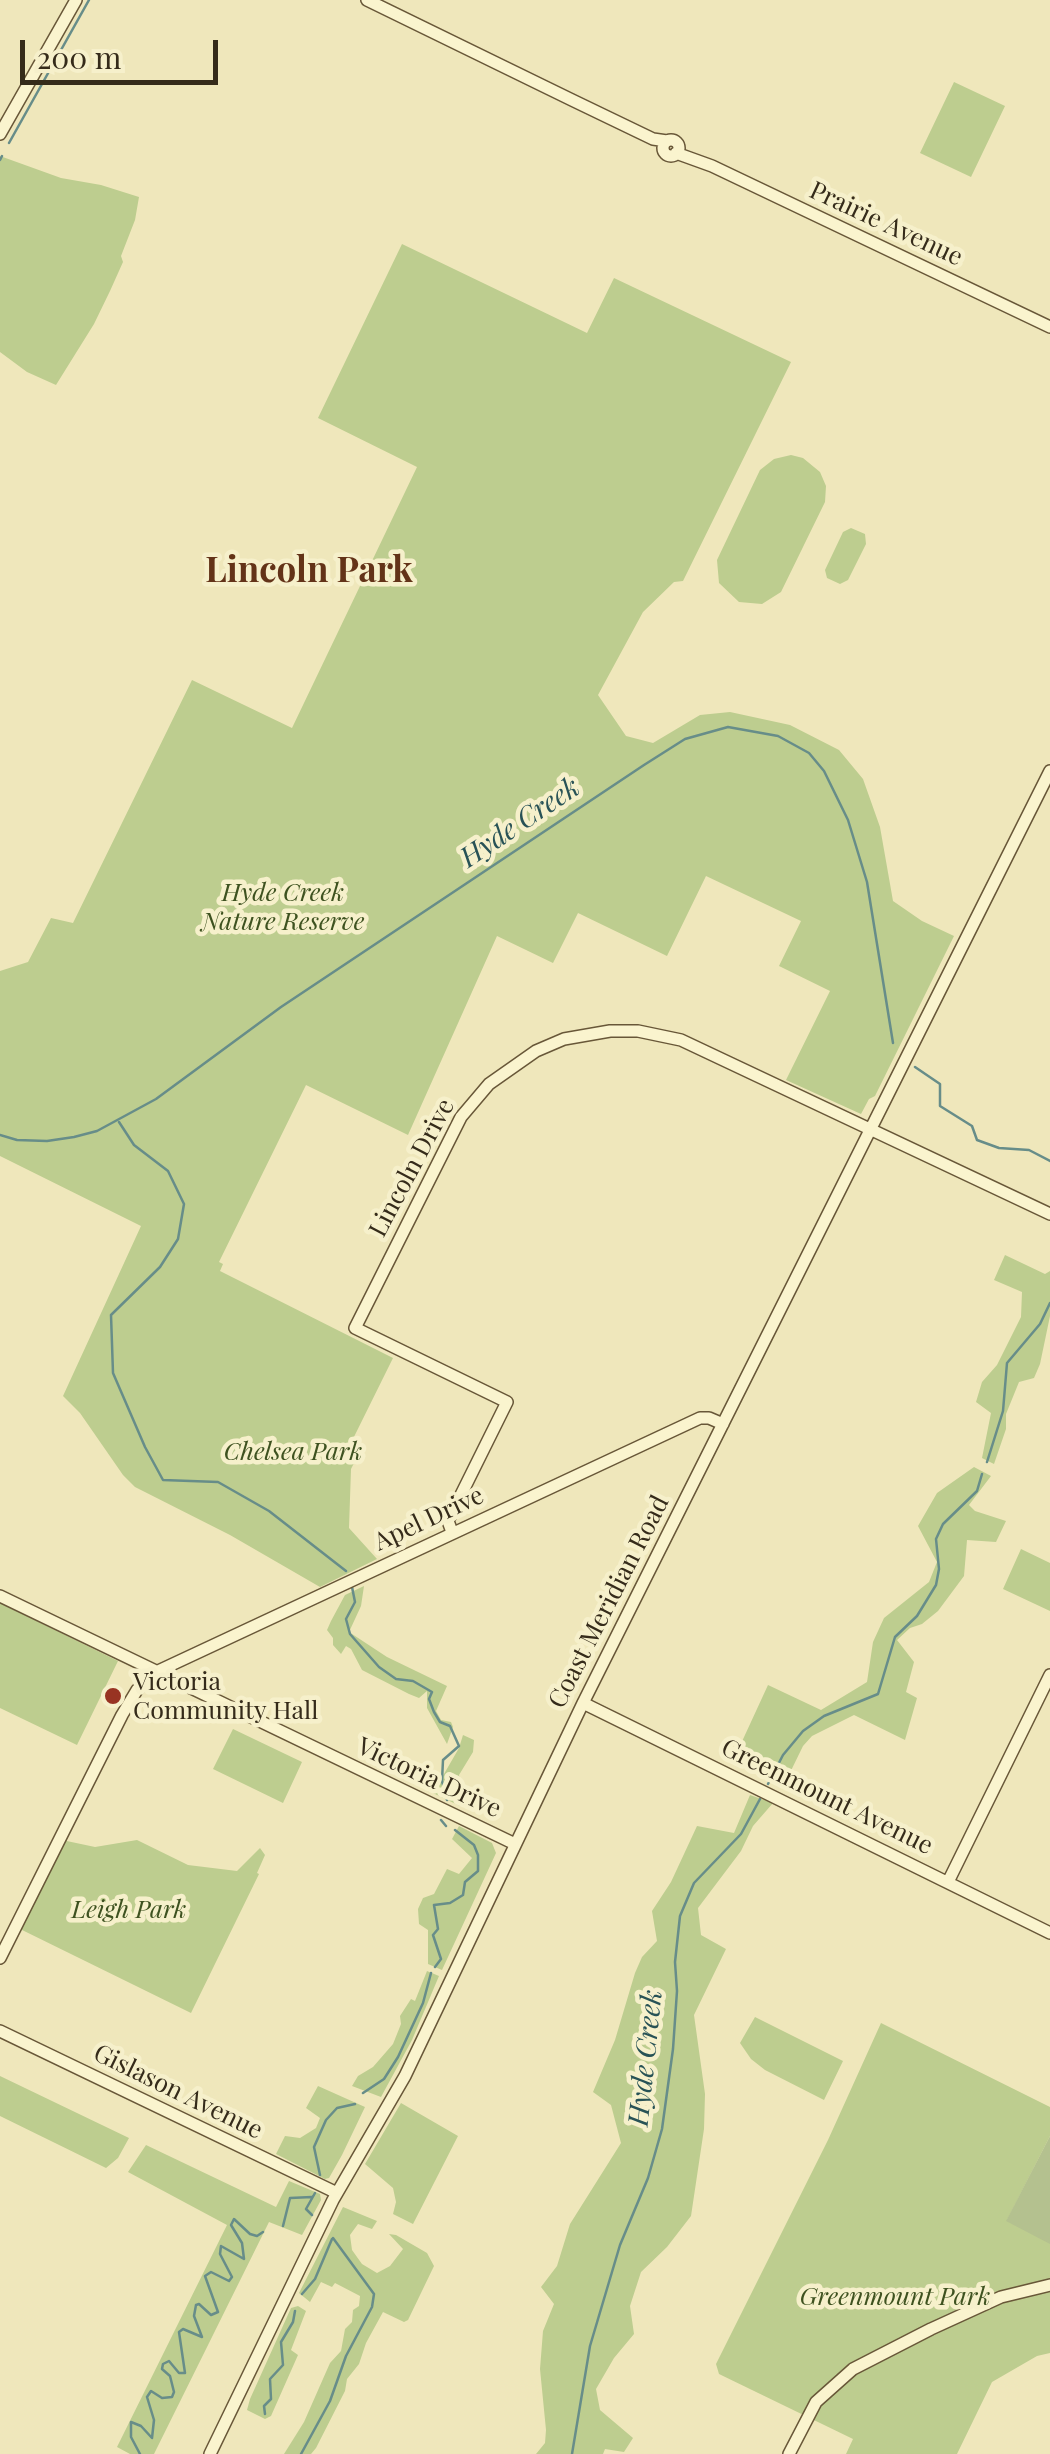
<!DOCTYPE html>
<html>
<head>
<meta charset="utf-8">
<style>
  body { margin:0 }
  #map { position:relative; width:1050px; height:2454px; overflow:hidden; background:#efe7bb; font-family:"Playfair Display",serif }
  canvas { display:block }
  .scale { position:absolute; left:20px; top:40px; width:198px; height:45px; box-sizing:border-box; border:5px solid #352b1a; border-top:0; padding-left:12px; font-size:30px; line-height:35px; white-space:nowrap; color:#352b1a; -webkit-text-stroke:8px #f6f0cb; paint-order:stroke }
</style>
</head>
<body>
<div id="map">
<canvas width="1050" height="2454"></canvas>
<div class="scale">200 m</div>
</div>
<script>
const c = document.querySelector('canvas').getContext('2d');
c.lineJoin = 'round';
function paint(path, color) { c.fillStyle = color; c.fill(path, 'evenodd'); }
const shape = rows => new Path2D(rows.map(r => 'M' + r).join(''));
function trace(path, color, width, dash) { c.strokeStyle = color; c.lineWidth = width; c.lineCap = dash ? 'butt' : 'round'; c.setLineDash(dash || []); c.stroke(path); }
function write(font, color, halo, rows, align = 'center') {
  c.font = font + ' "Playfair Display",serif'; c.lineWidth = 9; c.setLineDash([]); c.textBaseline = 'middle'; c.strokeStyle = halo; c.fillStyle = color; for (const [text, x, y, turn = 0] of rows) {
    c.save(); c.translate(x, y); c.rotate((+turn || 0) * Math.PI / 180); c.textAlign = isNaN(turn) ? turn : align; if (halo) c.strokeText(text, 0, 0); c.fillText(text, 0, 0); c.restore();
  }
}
paint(shape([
  [954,82,1005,106,971,177,920,153],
  [0,156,61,178,101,185,139,197,135,220,121,256,123,262,110,291,94,324,56,385,27,372,0,352],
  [402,244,587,333,614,278,791,362,683,581,674,582,643,612,598,695,626,736,653,743,700,715,730,712,790,725,839,750,863,779,880,827,893,901,922,921,954,936,875,1096,869,1099,861,1114,786,1080,830,991,779,966,801,921,706,876,667,956,578,913,553,963,497,936,408,1135,306,1085,219,1262,223,1264,220,1271,393,1358,347,1451,355,1461,351,1469,349,1528,377,1559,320,1587,230,1535,135,1487,123,1475,80,1413,63,1396,141,1226,0,1156,0,971,28,962,51,918,73,923,192,680,292,728,417,467,318,418],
  [791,455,803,458,820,472,826,486,825,502,781,592,762,604,739,602,719,583,717,560,760,470,774,459],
  [851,528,865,534,866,544,848,580,840,584,827,578,825,570,843,532],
  [1005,1255,1045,1274,1050,1271,1050,1316,1040,1364,1034,1378,1019,1382,1006,1414,1006,1429,994,1464,982,1458,991,1413,976,1402,982,1382,997,1365,1021,1317,1022,1292,994,1280],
  [974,1467,991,1476,969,1505,975,1511,1006,1521,996,1542,967,1540,964,1576,938,1611,922,1624,910,1628,897,1640,914,1662,906,1692,917,1698,905,1740,854,1715,812,1736,803,1746,783,1787,733,1761,768,1685,821,1710,867,1682,873,1642,884,1618,929,1582,937,1562,918,1526,937,1493],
  [1021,1549,1050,1563,1050,1611,1003,1589],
  [364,1586,361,1606,349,1632,387,1657,447,1686,436,1711,441,1720,451,1722,453,1727,447,1744,427,1708,427,1691,419,1698,409,1694,362,1670,351,1649,346,1646,341,1654,333,1645,333,1638,327,1630,331,1621,345,1595],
  [0,1603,118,1661,77,1745,0,1708],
  [233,1729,302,1762,283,1803,213,1769],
  [463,1735,474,1740,473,1752,459,1775,463,1790,460,1806,433,1793,459,1748],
  [750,1795,773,1803,753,1826,741,1851,698,1908,701,1935,726,1949,694,2015,705,2094,704,2129,691,2216,667,2247,641,2272,630,2306,634,2334,614,2358,596,2389,600,2410,633,2438,624,2452,605,2449,603,2454,536,2454,545,2443,546,2430,540,2369,543,2331,554,2304,541,2287,557,2266,570,2224,621,2143,611,2105,593,2092,615,2040,635,1973,642,1957,657,1941,652,1911,671,1882,697,1826,734,1833],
  [459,1826,492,1843,496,1853,442,1970,428,1964,428,1930,419,1924,418,1909,423,1898,434,1894,447,1869,459,1874,472,1858,452,1839],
  [62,1840,95,1847,137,1840,188,1865,237,1871,260,1848,265,1855,257,1873,259,1874,191,2013,18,1928],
  [427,1971,439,1976,412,2040,381,2097,352,2086,358,2076,373,2067,393,2044,401,2024,400,2016,411,1999,415,2001],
  [755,2017,843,2061,824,2100,765,2070,751,2059,740,2043],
  [881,2023,1050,2107,1050,2136,1007,2220,1050,2243,1050,2353,1037,2356,992,2382,957,2454,846,2454,853,2439,719,2374,716,2364,828,2140],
  [0,2076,129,2138,118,2158,106,2168,0,2116],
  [318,2086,365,2107,342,2155,329,2178,325,2179,276,2154,285,2136,300,2138,316,2128,320,2118,306,2108],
  [401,2103,458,2136,413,2224,393,2214,396,2202,393,2188,365,2164],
  [146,2145,276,2207,289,2181,320,2194,321,2200,302,2235,269,2222,154,2454,130,2454,117,2447,227,2225,128,2172],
  [343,2207,377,2221,372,2229,358,2224,350,2235,352,2250,362,2264,377,2273,390,2266,403,2249,389,2234,396,2235,427,2253,434,2266,408,2320,404,2322,383,2312,366,2343,359,2364,347,2379,345,2391,316,2448,311,2454,284,2454,304,2422,330,2363,341,2351,345,2329,352,2322,353,2310,359,2306,360,2296,335,2283,332,2287,321,2282,310,2302,299,2293],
  [298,2306,306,2311,291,2350,298,2355,271,2416,265,2419,247,2410,250,2399,291,2308]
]), '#bdcd8f');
paint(shape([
  [1050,2136,1050,2244,1006,2221]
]), '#b4c18f');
trace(shape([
  [9,143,89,0],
  [0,160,2,156],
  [915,1067,940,1084,940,1106,972,1126,977,1140,999,1148,1029,1150,1050,1161],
  [119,1122,134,1145,168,1171,184,1204,178,1239,160,1267,111,1315,113,1373,145,1447,163,1480,218,1482,269,1511,346,1571],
  [0,1135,17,1140,47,1141,74,1137,97,1131,156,1099,281,1007,644,765,685,739,728,727,778,736,809,753,824,771,848,820,867,882,893,1043],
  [987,1462,1003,1411,1007,1363,1040,1324,1050,1303],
  [352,1587,355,1602,346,1619,350,1634,379,1667,396,1679,413,1681,432,1692,429,1699,434,1712,440,1722,450,1726,459,1746,443,1760,442,1781,447,1800],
  [768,1784,783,1755,803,1731,824,1716,878,1694,895,1637,917,1616,936,1585,939,1569,936,1539,943,1524,977,1491,982,1474],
  [441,1820,446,1826],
  [435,1967,441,1959,433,1935,438,1929,434,1905,450,1903,463,1895,465,1882,478,1871,478,1855,474,1845,455,1830],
  [363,2093,384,2079,398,2057,423,2003,431,1973],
  [320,2175,314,2147,326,2120,337,2108,355,2104],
  [312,2215,306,2209,315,2193],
  [283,2226,290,2198,312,2197],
  [302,2294,315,2279,332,2239],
  [265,2414,264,2406,271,2399,270,2379,283,2365,281,2342,293,2322,295,2311],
  [140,2454,131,2437,131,2422,141,2426,152,2438,154,2420,147,2397,151,2391,162,2398,172,2397,174,2392,170,2376,162,2369,163,2364,169,2361,179,2373,185,2373,179,2332,183,2329,202,2337,194,2316,196,2305,199,2304,211,2315,218,2312,205,2276,211,2272,229,2281,232,2277,220,2254,221,2246,244,2259,242,2243,231,2225,234,2219,250,2234,257,2236,263,2232],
  [301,2454,330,2401,346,2356,372,2307,374,2294,333,2238],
  [572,2454,590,2346,620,2245,648,2178,662,2129,673,2049,677,1991,675,1962,680,1916,694,1883,741,1834,760,1799]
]), '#678d89', 2.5);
const secondary = shape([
  [367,0,572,100,653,139,667,141],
  [0,134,76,0],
  '663 148a8 8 0 1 1 16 0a8 8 0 1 1-16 0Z',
  [676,153,712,166,1050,327],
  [452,1532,448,1521,507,1402,355,1328,461,1117,489,1084,536,1051,564,1039,610,1031,638,1031,681,1040,1050,1214],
  [0,1596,515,1844],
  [583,1703,1050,1933],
  [948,1882,1050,1675],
  [0,1958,122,1715,137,1690,156,1672,700,1418,709,1418,723,1424],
  [0,2031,337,2193],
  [210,2454,333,2200,405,2076,583,1703,1050,771],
  [789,2454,816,2402,853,2369,931,2329,1001,2297,1050,2285]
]);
trace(secondary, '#685738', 14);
trace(secondary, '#faf4ce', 11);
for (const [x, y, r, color] of [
  [113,1696,10,"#983322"]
]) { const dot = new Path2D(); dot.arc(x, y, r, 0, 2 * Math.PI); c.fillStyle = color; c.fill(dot); trace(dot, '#f6f0cb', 4); }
write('25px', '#352b1a', '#f6f0cb', [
  ["Prairie Avenue",886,224,25],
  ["Lincoln Drive",412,1168,-62],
  ["Apel Drive",429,1519,-25],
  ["Coast Meridian Road",609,1602,-63],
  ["Victoria Drive",429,1778,25],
  ["Greenmount Avenue",827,1797,26],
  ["Gislason Avenue",178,2092,26]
]);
write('italic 25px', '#3e5220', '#f6f0cb', [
  ["Hyde Creek",283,893],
  ["Nature Reserve",283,922],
  ["Chelsea Park",293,1452],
  ["Leigh Park",129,1910],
  ["Greenmount Park",895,2297]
]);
write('25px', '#352b1a', '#f6f0cb', [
  ["Victoria",133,1682],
  ["Community Hall",133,1711]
], 'left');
write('italic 28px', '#285256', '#f6f0cb', [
  ["Hyde Creek",520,823,-34],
  ["Hyde Creek",646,2058,-84]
]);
write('bold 35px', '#633318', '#f6f0cb', [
  ["Lincoln Park",309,571]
]);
</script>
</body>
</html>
